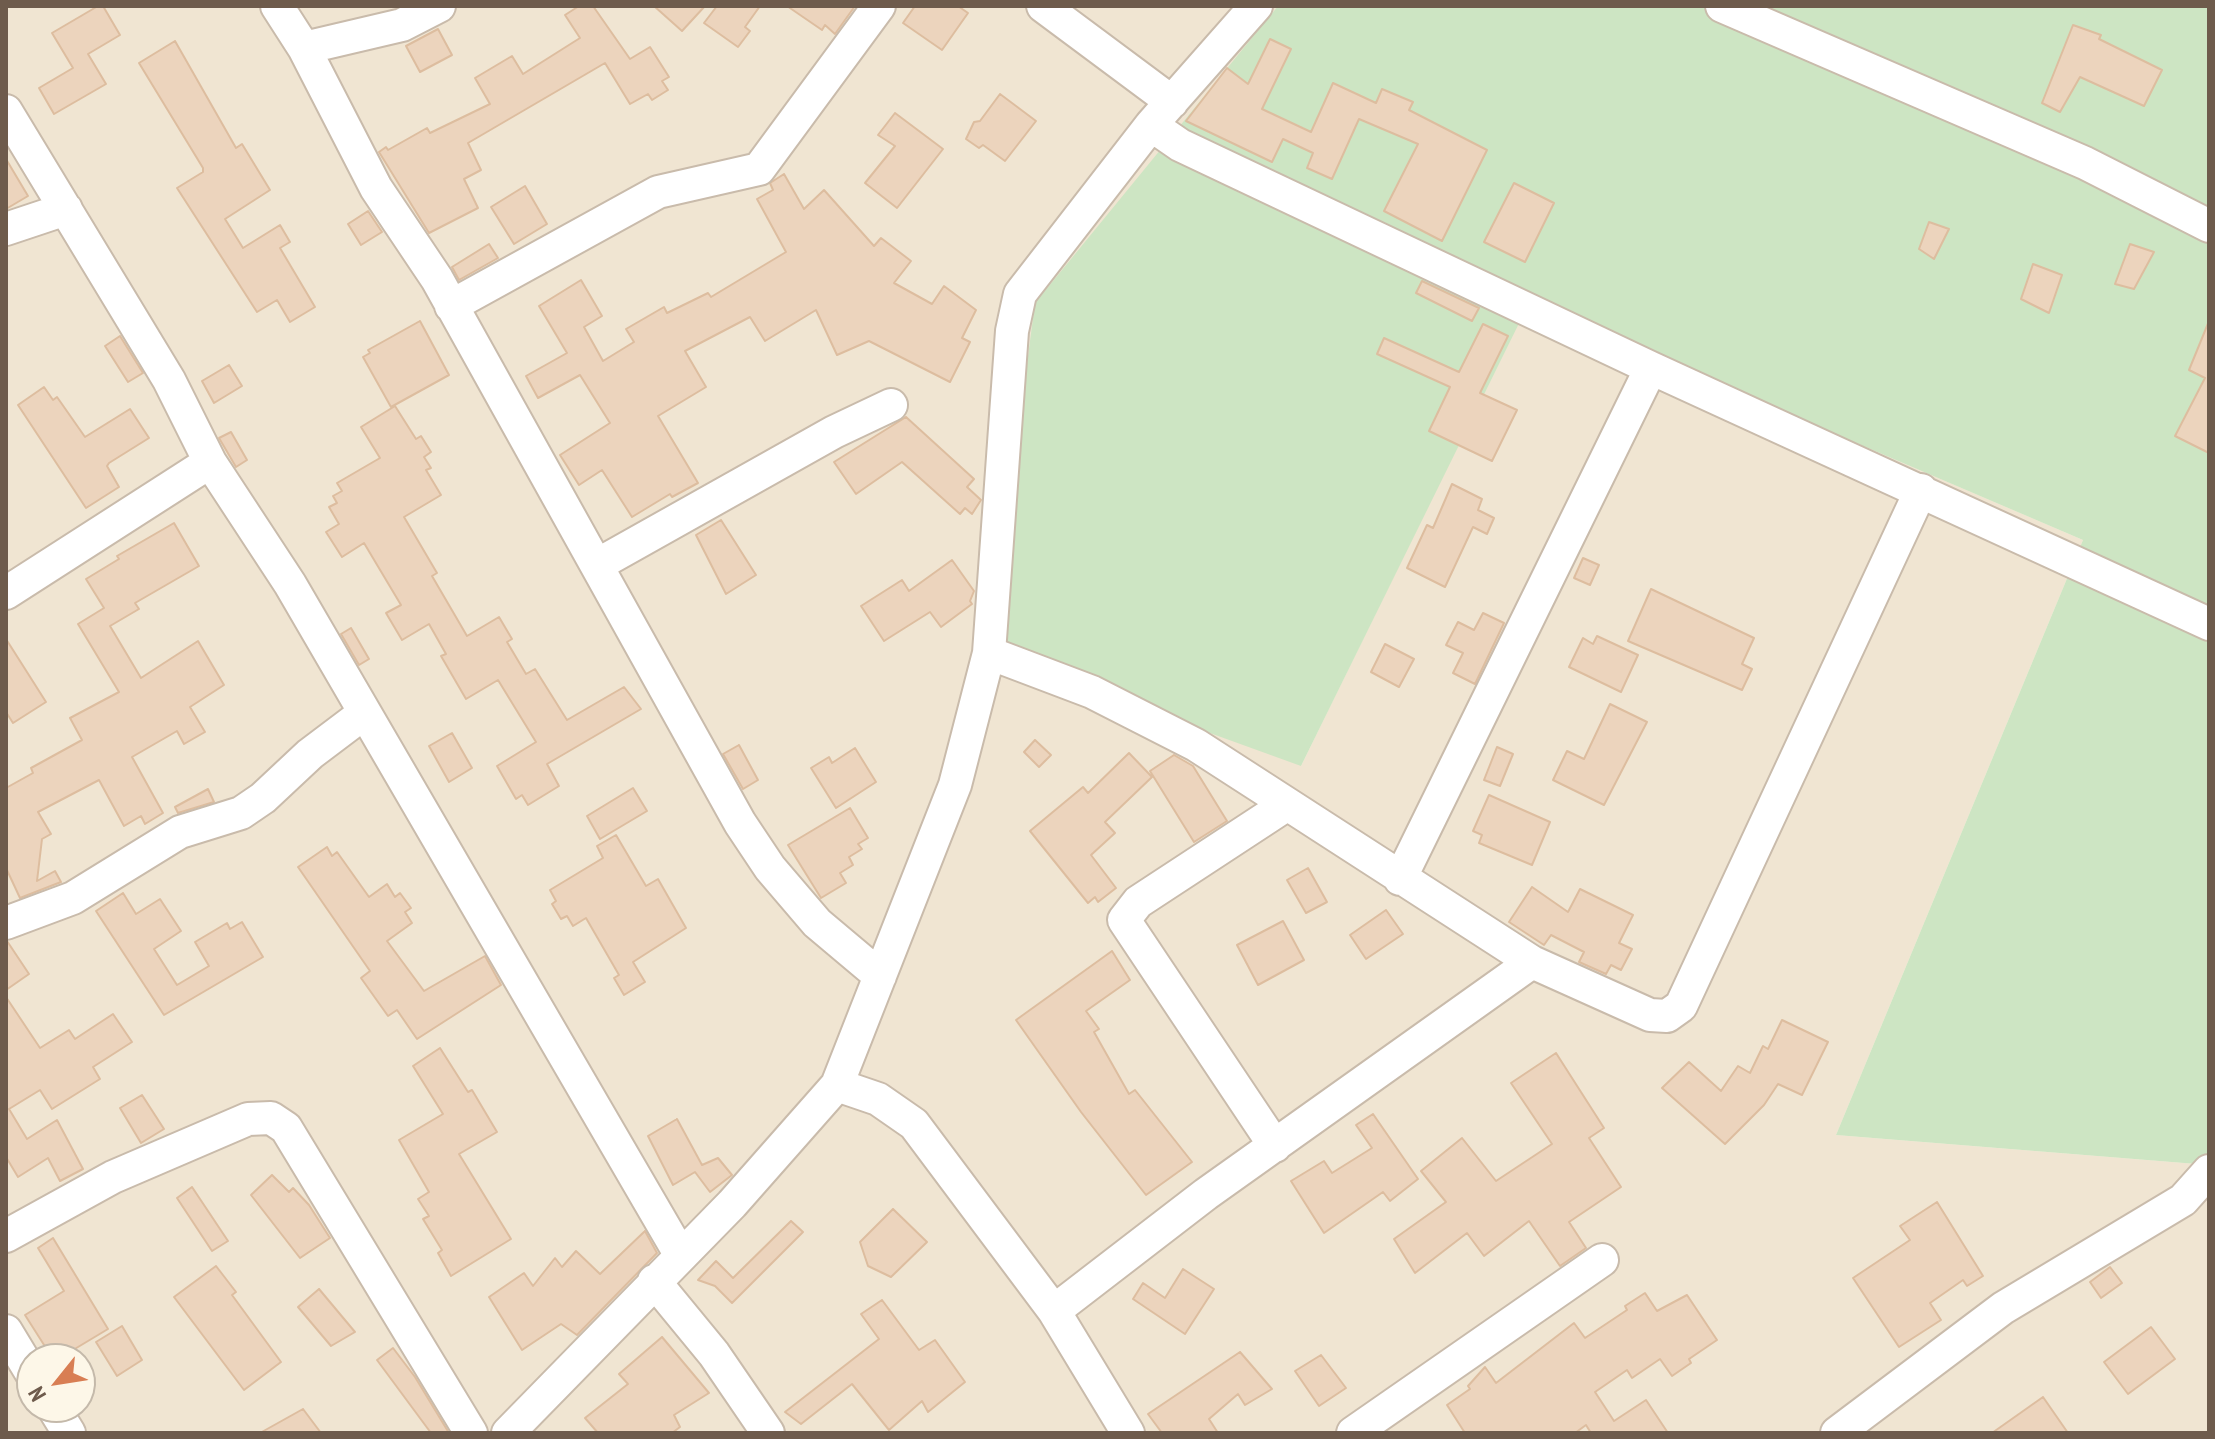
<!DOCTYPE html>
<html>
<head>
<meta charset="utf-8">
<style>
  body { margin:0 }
  #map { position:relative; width:2215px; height:1439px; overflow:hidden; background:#f9f3e2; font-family:"PT Sans Narrow",sans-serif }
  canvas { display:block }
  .frame { position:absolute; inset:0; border:8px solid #6e5b4c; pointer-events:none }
  .north { position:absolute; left:16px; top:1343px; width:80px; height:80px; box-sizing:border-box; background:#fdf7e8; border:2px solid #c4b9aa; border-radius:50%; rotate:240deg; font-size:22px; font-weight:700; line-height:32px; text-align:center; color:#6e5b4c }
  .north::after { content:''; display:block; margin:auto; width:28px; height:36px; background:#d87e53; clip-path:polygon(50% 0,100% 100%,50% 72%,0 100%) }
</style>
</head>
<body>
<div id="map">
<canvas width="2215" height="1439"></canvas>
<div class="frame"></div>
<div class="north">N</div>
</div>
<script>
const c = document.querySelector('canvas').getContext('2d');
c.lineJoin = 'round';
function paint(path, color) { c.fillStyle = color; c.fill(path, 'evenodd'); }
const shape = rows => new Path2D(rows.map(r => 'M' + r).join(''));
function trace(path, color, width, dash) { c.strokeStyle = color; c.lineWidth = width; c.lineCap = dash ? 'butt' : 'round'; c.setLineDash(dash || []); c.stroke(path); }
paint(shape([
  [6,6,1278,6,1260,31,1301,766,1528,302,2083,540,1836,1135,2209,1165,2209,1433,6,1433],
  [32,1359,80,1359,80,1407,32,1407]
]), '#f0e5d2');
paint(shape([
  [1278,6,2209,6,2209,1165,1836,1135,2083,540,1529,303,1301,766,989,653,1035,303]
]), '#cde5c3');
const building = shape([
  [98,6,103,6,120,35,88,54,106,84,54,114,39,88,73,68,52,33,98,6],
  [579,6,593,6,630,59,650,47,669,77,662,81,668,90,652,100,648,94,630,104,605,63,468,143,481,170,464,179,478,208,429,233,379,152,386,147,388,150,427,128,430,133,490,104,475,78,512,56,523,74,580,38,565,15,579,6],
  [654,6,705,6,682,31,654,6],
  [717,6,760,6,745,27,750,31,738,47,704,23,717,6],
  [787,6,855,6,835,34,825,25,822,30,787,6],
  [915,6,958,6,968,13,942,50,903,23,915,6],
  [2073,25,2101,35,2099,39,2162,70,2144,106,2080,77,2060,112,2042,103,2073,25],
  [438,29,452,55,420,72,406,46,438,29],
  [1270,39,1291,49,1262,109,1311,132,1333,83,1376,103,1382,89,1413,102,1409,110,1487,150,1442,241,1384,211,1418,144,1359,119,1332,179,1307,168,1313,153,1283,139,1272,162,1186,121,1227,68,1248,84,1270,39],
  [175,41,236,148,242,144,270,190,225,219,243,248,280,225,290,242,280,248,315,307,290,322,277,300,257,312,177,188,203,172,203,168,139,63,175,41],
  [1000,94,1036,121,1005,161,983,145,979,148,966,139,974,122,980,121,1000,94],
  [895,113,943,149,897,208,865,183,895,146,878,135,895,113],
  [6,159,28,196,6,209,6,159],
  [784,174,804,209,824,190,874,246,881,238,911,261,894,283,932,304,944,286,976,310,962,338,970,342,950,382,869,341,837,355,816,310,765,341,750,317,685,351,706,387,658,416,698,483,672,497,670,494,632,517,602,470,579,485,560,455,610,423,580,375,538,398,526,376,567,353,539,306,581,280,602,316,584,327,603,361,634,342,626,329,664,307,667,313,708,293,711,297,786,252,757,199,773,190,770,183,784,174],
  [1514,183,1554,203,1525,262,1484,242,1514,183],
  [525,186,547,224,514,244,491,207,525,186],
  [368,211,382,232,361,245,348,224,368,211],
  [1929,222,1949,229,1934,259,1919,249,1929,222],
  [489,244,498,258,459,280,452,267,489,244],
  [2130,244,2154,252,2134,289,2115,284,2130,244],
  [2033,264,2062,275,2049,313,2021,299,2033,264],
  [1422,281,1479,308,1472,321,1416,293,1422,281],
  [420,321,449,375,391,407,363,357,370,353,368,350,420,321],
  [2209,321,2209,453,2175,436,2205,378,2189,370,2209,321],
  [1483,324,1508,336,1480,393,1517,410,1492,461,1429,431,1450,387,1377,354,1384,338,1459,372,1483,324],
  [120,336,143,373,128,382,105,346,120,336],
  [229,365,242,386,214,403,202,381,229,365],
  [44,387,53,400,57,397,85,437,130,409,149,438,109,463,107,466,119,487,86,508,18,405,44,387],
  [395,406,416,439,421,436,431,452,424,457,431,468,426,470,441,495,404,517,437,573,432,576,467,636,499,617,512,639,507,642,526,674,535,669,567,720,624,687,641,709,547,764,559,786,528,805,522,795,516,799,497,766,536,742,498,680,466,699,441,656,446,654,429,624,402,640,386,613,401,605,364,543,342,557,326,532,339,524,329,507,337,503,333,496,342,491,337,483,380,458,361,427,395,406],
  [906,417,974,479,967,487,981,500,972,514,965,508,960,514,902,462,856,494,834,462,906,417],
  [231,432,247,460,236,467,219,438,231,432],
  [1452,484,1482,499,1478,510,1494,518,1487,534,1473,527,1445,587,1407,568,1427,525,1433,528,1452,484],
  [721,520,756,575,726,594,696,535,721,520],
  [174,523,199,566,135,603,139,609,110,626,141,678,198,641,224,685,190,707,205,732,184,744,177,731,132,757,163,813,145,824,141,816,124,826,99,780,38,812,51,834,42,839,37,881,55,871,61,882,20,898,6,868,6,788,33,773,31,768,82,740,70,718,119,692,78,624,104,608,86,579,119,559,117,556,174,523],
  [1583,558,1599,565,1590,585,1574,578,1583,558],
  [952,560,974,591,970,601,972,604,941,627,930,612,884,641,861,606,902,580,909,591,952,560],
  [1651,589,1754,638,1742,664,1752,669,1742,690,1628,641,1651,589],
  [1483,613,1504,623,1475,684,1453,673,1463,653,1446,645,1458,622,1474,630,1483,613],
  [351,628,369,659,359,665,341,634,351,628],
  [1597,636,1638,655,1621,692,1569,667,1583,638,1593,644,1597,636],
  [6,639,46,702,13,723,6,712,6,639],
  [1385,644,1414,659,1399,687,1371,672,1385,644],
  [1610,704,1647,722,1604,805,1553,780,1567,751,1584,759,1610,704],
  [452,733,472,768,449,782,429,746,452,733],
  [1035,740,1051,755,1039,767,1024,752,1035,740],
  [739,745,758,780,743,789,723,754,739,745],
  [1497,747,1513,754,1500,786,1484,780,1497,747],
  [855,748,876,782,836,808,811,768,829,757,832,763,855,748],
  [1129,753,1152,777,1105,822,1115,833,1091,855,1116,888,1098,902,1095,897,1088,903,1030,831,1083,787,1088,793,1129,753],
  [1174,755,1193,766,1227,821,1194,842,1150,771,1174,755],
  [633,788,647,811,600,839,587,816,633,788],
  [208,789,214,802,178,813,175,807,208,789],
  [1489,795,1550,822,1532,865,1479,843,1482,835,1473,831,1489,795],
  [850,808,868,838,858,844,862,849,849,857,853,865,840,873,846,883,821,898,788,845,850,808],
  [616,835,646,886,658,879,686,928,633,962,645,982,624,995,614,978,619,975,586,918,573,926,567,916,561,919,552,904,556,901,550,890,603,858,597,846,616,835],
  [327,847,332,856,337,852,369,897,387,884,395,897,400,893,411,908,405,912,412,923,387,941,424,991,485,956,501,985,417,1039,397,1010,388,1016,361,978,370,971,298,867,327,847],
  [1308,868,1327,902,1306,913,1287,880,1308,868],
  [1532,887,1568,912,1580,889,1633,915,1619,943,1632,949,1621,970,1611,965,1606,974,1579,962,1584,952,1551,935,1544,945,1509,922,1532,887],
  [123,893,136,914,160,899,181,931,154,949,177,985,209,966,195,942,227,923,230,929,242,922,263,957,164,1015,96,911,123,893],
  [1386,910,1403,934,1366,959,1350,935,1386,910],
  [1283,921,1304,960,1258,985,1237,945,1283,921],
  [7,941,29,974,6,990,6,942,7,941],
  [1112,951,1130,980,1086,1011,1099,1029,1094,1032,1129,1094,1135,1090,1192,1162,1146,1195,1081,1112,1016,1020,1112,951],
  [6,997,40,1048,69,1030,75,1039,113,1014,132,1042,93,1067,100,1079,52,1109,40,1090,9,1109,27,1139,57,1120,83,1169,60,1181,48,1158,18,1177,6,1157,6,997],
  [1782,1020,1828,1042,1802,1095,1778,1084,1764,1105,1725,1144,1662,1088,1689,1062,1721,1091,1738,1066,1750,1073,1763,1046,1768,1049,1782,1020],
  [440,1048,468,1092,472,1090,497,1132,459,1154,511,1239,451,1276,438,1253,442,1250,423,1219,429,1216,418,1199,429,1192,399,1140,443,1114,413,1066,440,1048],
  [1556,1053,1604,1128,1589,1138,1621,1187,1569,1222,1586,1248,1560,1266,1529,1221,1484,1256,1467,1233,1415,1273,1394,1239,1446,1202,1421,1171,1462,1138,1496,1181,1552,1144,1511,1083,1556,1053],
  [142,1095,164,1129,141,1143,120,1108,142,1095],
  [1373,1114,1418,1179,1390,1201,1383,1192,1324,1233,1291,1181,1324,1161,1332,1173,1372,1148,1356,1125,1373,1114],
  [677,1119,702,1165,718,1158,732,1175,710,1192,695,1172,673,1185,648,1136,677,1119],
  [272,1175,289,1192,293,1188,309,1205,330,1238,300,1258,251,1195,272,1175],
  [192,1187,228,1241,212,1251,177,1198,192,1187],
  [1937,1202,1983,1276,1967,1286,1963,1280,1930,1303,1941,1320,1899,1347,1853,1278,1910,1240,1900,1226,1937,1202],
  [893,1209,927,1242,891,1277,868,1266,860,1242,893,1209],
  [791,1221,803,1232,732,1303,715,1286,698,1280,716,1261,733,1278,791,1221],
  [645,1231,657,1253,577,1335,561,1324,522,1350,489,1297,524,1273,533,1286,555,1258,562,1267,576,1251,600,1274,645,1231],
  [53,1238,108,1329,58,1359,53,1359,25,1315,64,1291,38,1248,53,1238],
  [216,1266,236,1292,232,1295,281,1362,244,1390,174,1297,216,1266],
  [2110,1267,2122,1283,2101,1298,2090,1282,2110,1267],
  [1183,1269,1214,1289,1185,1334,1133,1299,1143,1283,1165,1298,1183,1269],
  [319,1289,355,1332,331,1346,298,1307,319,1289],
  [1645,1293,1657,1311,1687,1295,1717,1340,1689,1359,1691,1363,1672,1376,1660,1359,1632,1378,1627,1370,1595,1392,1614,1421,1646,1400,1668,1433,1591,1433,1586,1425,1575,1433,1465,1433,1447,1405,1470,1389,1468,1386,1485,1367,1496,1383,1574,1323,1585,1338,1627,1310,1625,1306,1645,1293],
  [882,1300,919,1350,935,1340,965,1382,928,1412,922,1401,889,1430,852,1384,801,1424,785,1412,879,1339,861,1314,882,1300],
  [122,1326,142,1360,117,1376,96,1342,122,1326],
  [2151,1327,2175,1359,2128,1394,2104,1362,2151,1327],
  [662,1337,709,1393,674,1415,680,1427,672,1433,598,1433,585,1418,628,1384,619,1374,662,1337],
  [393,1348,415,1377,449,1433,431,1433,377,1360,393,1348],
  [1240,1352,1272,1389,1245,1405,1238,1394,1209,1419,1218,1433,1162,1433,1148,1414,1240,1352],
  [1321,1355,1346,1388,1319,1406,1295,1371,1321,1355],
  [2043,1397,2068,1433,1992,1433,2043,1397],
  [303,1409,321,1433,260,1433,303,1409]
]);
paint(building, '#ecd4bd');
trace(building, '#ddbd9f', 2);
const minor = shape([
  [277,6,304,48,376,188,437,279,740,823,770,868,817,923,880,976],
  [1043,6,1172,102],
  [1722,6,2085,163,2209,226],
  [304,48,402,25,439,6],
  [6,111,169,380,210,462,290,584,680,1254],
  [1151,125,1180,145,1651,368,2209,624],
  [6,229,66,209],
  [451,306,658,192,759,169,879,6],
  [597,565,834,432,891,405],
  [6,593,210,462],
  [989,653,1092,692,1196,745,1532,962,1650,1015,1667,1016,1681,1006,1921,490],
  [1400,879,1651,368],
  [6,923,73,898,180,832,241,813,263,798,310,754,363,714],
  [837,1085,878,1099,914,1124,1054,1311,1128,1433],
  [1275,1146,1124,920,1138,902,1286,805],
  [6,1236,113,1177,248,1119,271,1118,286,1128,471,1433],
  [654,1281,714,1354,768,1433],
  [1054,1311,1206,1194,1532,962],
  [6,1331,32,1374],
  [53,1407,69,1433],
  [508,1433,732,1204,837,1085,955,785,989,653,1012,331,1020,294,1151,125,1256,6],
  [1353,1433,1602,1260],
  [1837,1433,2003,1308,2183,1200,2209,1171]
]);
trace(minor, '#c9bbab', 36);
trace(minor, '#fff', 32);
</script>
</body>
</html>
